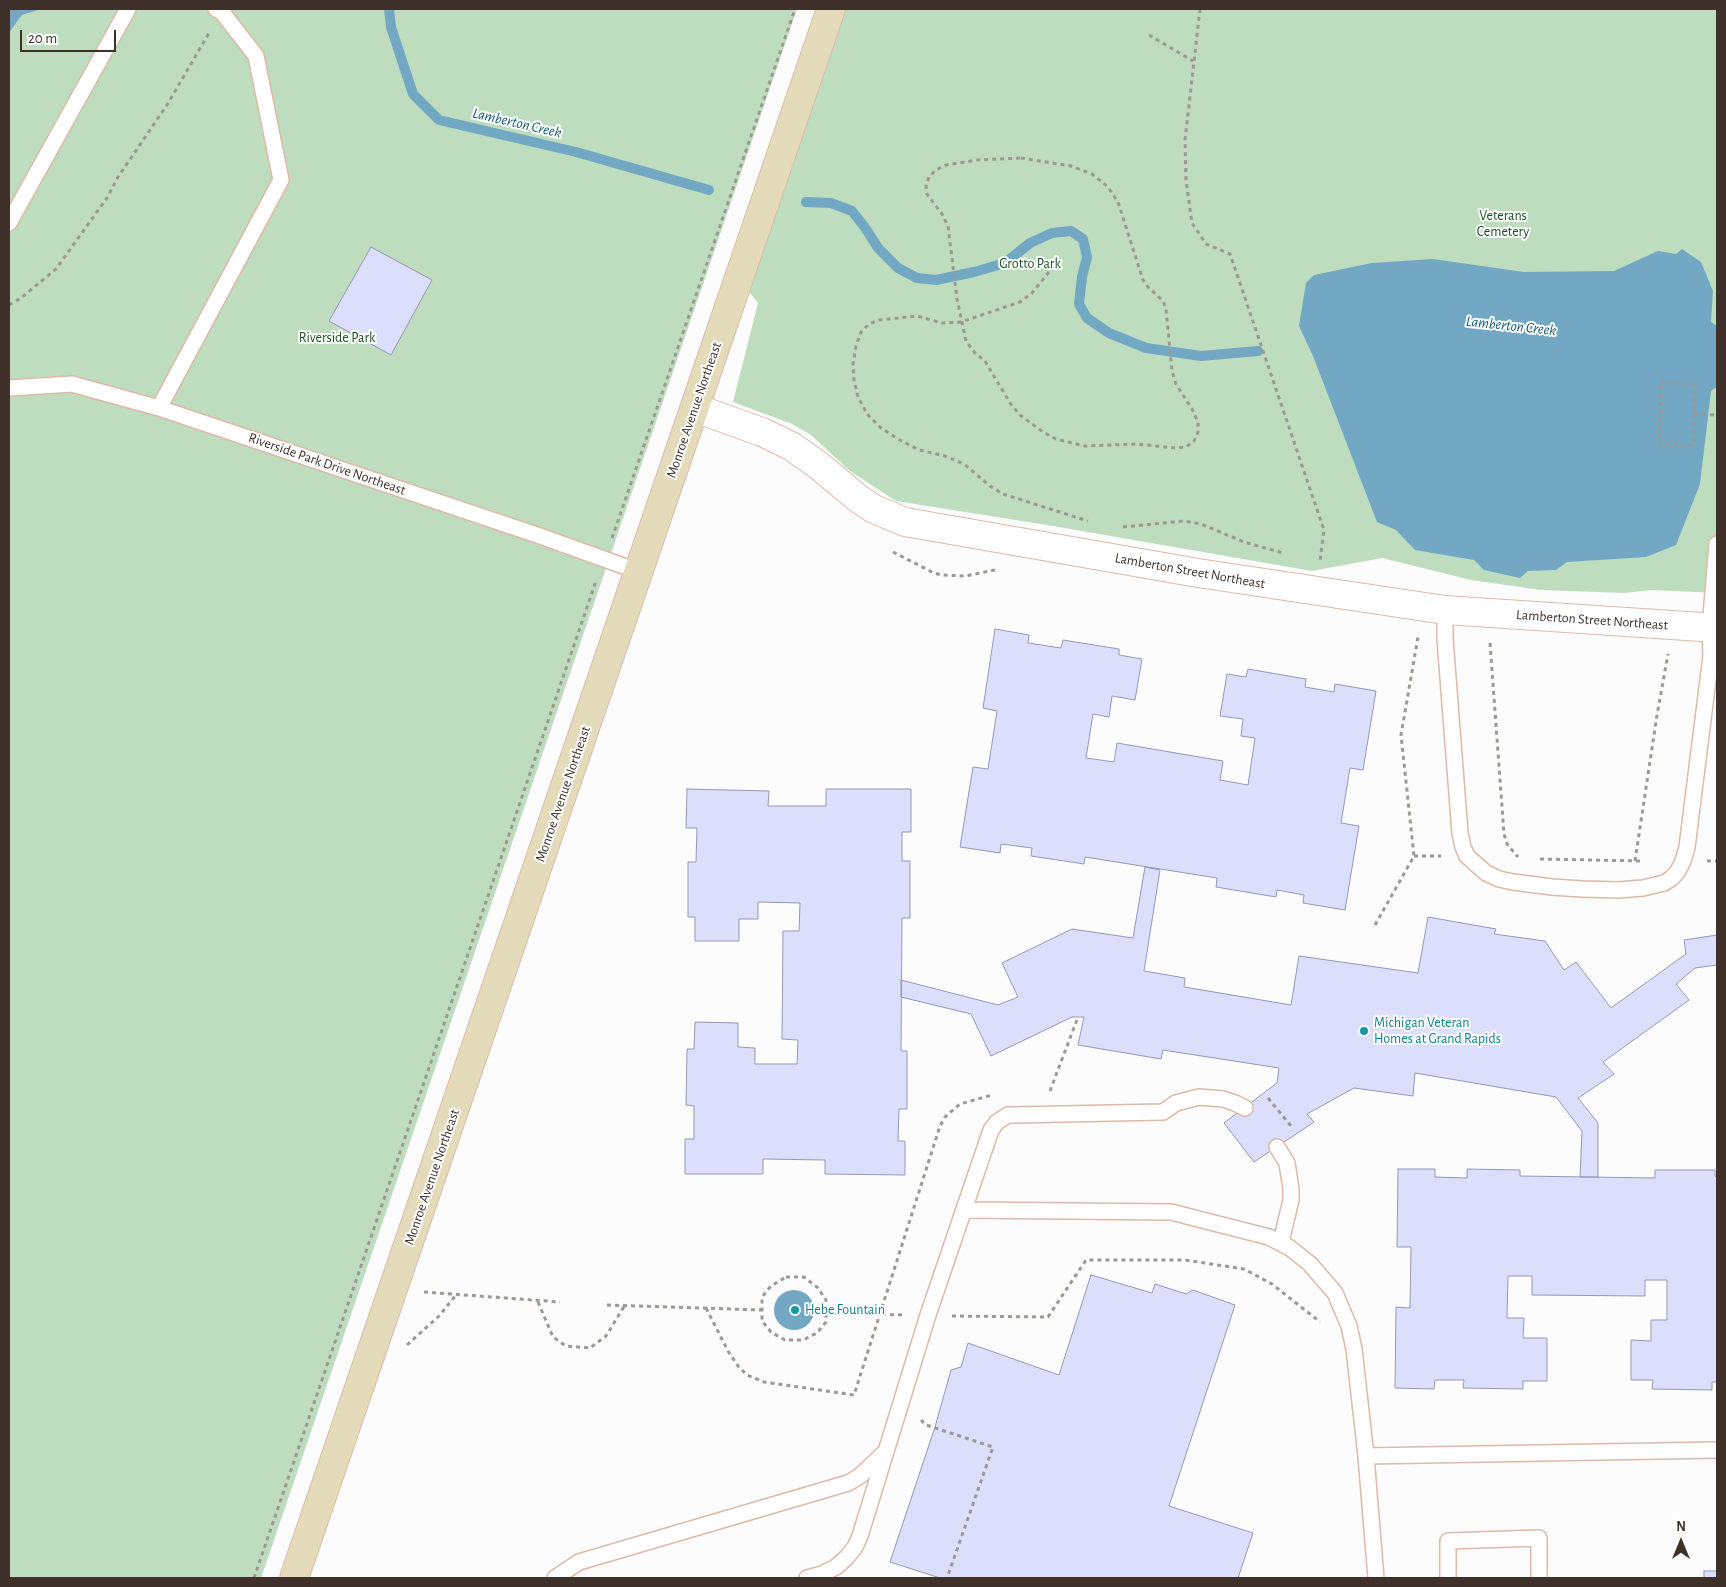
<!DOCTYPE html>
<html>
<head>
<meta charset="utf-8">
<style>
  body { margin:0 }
  #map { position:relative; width:1726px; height:1587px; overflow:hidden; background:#fcfcfc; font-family:"Alegreya Sans",sans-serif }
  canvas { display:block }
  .frame { position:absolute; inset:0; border:10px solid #3f3129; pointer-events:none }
  .north { position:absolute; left:1656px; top:1517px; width:50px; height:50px; -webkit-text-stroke:4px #fff; paint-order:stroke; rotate:0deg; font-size:14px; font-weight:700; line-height:20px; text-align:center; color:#3f3129 }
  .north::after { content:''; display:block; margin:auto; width:18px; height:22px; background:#3f3129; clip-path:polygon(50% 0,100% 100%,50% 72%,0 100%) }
  .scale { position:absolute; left:20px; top:30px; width:96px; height:22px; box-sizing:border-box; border:2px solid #3f3129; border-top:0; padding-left:6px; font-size:15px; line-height:18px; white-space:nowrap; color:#3f3129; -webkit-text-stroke:4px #fff; paint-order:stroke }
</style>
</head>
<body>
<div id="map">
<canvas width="1726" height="1587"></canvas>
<div class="frame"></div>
<div class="north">N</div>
<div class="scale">20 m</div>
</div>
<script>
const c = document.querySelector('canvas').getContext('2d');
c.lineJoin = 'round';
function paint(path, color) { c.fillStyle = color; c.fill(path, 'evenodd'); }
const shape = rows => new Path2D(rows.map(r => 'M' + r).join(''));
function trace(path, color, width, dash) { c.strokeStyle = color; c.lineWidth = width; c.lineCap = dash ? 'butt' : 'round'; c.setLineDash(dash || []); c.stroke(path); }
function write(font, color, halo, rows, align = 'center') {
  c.font = font + ' "Alegreya Sans",sans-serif'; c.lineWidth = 4; c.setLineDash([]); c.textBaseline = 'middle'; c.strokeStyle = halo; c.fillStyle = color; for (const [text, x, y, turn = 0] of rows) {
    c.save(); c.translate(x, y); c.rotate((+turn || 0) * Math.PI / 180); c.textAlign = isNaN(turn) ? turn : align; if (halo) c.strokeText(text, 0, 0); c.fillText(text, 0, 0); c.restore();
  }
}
paint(shape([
  [42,9,797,9,261,1578,9,1578,9,33,22,15],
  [843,9,1717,9,1717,593,1651,590,1625,593,1541,590,1471,580,1382,558,1312,571,1053,526,896,501,850,471,811,435,792,424,733,402,758,303,749,292,750,281]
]), '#beddbf');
paint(shape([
  [9,9,42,9,22,15,9,33],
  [1682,249,1701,262,1713,291,1711,322,1717,326,1717,387,1711,391,1700,484,1676,545,1646,557,1567,562,1556,570,1528,571,1520,578,1484,570,1474,560,1415,550,1396,530,1377,522,1313,356,1299,326,1306,283,1314,275,1372,263,1433,259,1524,272,1614,271,1658,251,1676,254],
  '774 1310a20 20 0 1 1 40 0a20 20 0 1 1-40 0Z'
]), '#72a8c3');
trace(shape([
  [389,9,391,27,413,94,439,120,576,152,709,190],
  [806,202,831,203,852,211,866,229,878,248,898,268,917,278,936,280,974,272,1005,263,1030,243,1052,233,1071,231,1083,239,1087,257,1082,277,1079,304,1087,318,1109,333,1146,348,1201,356,1258,351]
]), '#72a8c3', 10);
const building = shape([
  [371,247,432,280,391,355,329,321,371,247],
  [995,629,1029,635,1028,643,1061,648,1063,640,1119,649,1119,655,1142,659,1135,700,1112,696,1109,717,1093,714,1086,758,1114,762,1117,743,1223,761,1220,780,1248,785,1255,738,1241,736,1243,719,1220,716,1227,674,1246,677,1248,669,1306,679,1305,687,1334,692,1335,684,1376,691,1363,770,1350,768,1341,823,1359,826,1345,910,1303,903,1304,895,1277,890,1276,897,1216,887,1217,878,1085,857,1084,864,1031,856,1032,848,1001,844,1000,853,960,847,973,767,988,769,997,711,983,708,995,629],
  [687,789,769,791,768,806,826,806,826,789,911,789,911,832,902,832,902,861,910,861,910,918,902,918,901,1051,907,1051,907,1109,899,1109,898,1141,905,1141,905,1175,825,1174,825,1160,763,1159,763,1174,685,1174,685,1139,694,1139,694,1106,686,1105,687,1049,694,1049,695,1022,738,1023,738,1047,755,1048,755,1064,797,1064,798,1040,782,1039,783,931,799,931,800,903,758,902,758,919,739,919,739,941,695,941,695,917,688,917,688,862,696,862,697,828,686,828,687,789],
  [1145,867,1160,870,1144,971,1185,978,1184,987,1291,1005,1299,956,1418,973,1428,917,1496,929,1494,934,1545,941,1564,970,1576,962,1611,1008,1686,954,1684,940,1717,935,1717,965,1695,968,1676,984,1689,1000,1603,1062,1614,1074,1578,1098,1598,1123,1598,1177,1580,1177,1582,1131,1556,1097,1415,1073,1413,1096,1354,1088,1307,1114,1314,1122,1254,1162,1224,1123,1277,1083,1279,1068,1163,1050,1161,1059,1078,1045,1084,1017,1072,1017,991,1056,971,1014,901,997,901,980,998,1005,1018,997,1002,963,1072,929,1133,938,1145,867],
  [1398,1169,1435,1169,1435,1177,1467,1178,1467,1169,1520,1170,1520,1176,1655,1178,1655,1170,1715,1170,1715,1176,1717,1177,1717,1382,1712,1382,1712,1390,1652,1389,1653,1380,1631,1380,1631,1340,1651,1341,1651,1320,1667,1320,1667,1280,1645,1280,1645,1296,1532,1295,1532,1276,1508,1276,1507,1318,1524,1318,1523,1338,1547,1338,1547,1381,1523,1381,1523,1389,1463,1388,1464,1380,1435,1380,1434,1389,1395,1388,1396,1307,1410,1308,1411,1247,1397,1247,1398,1169],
  [1091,1275,1152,1293,1155,1284,1186,1294,1193,1290,1235,1305,1169,1506,1253,1533,1238,1578,940,1578,890,1562,935,1427,951,1370,961,1367,968,1343,1059,1375,1091,1275],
  [1704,1571,1717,1571,1717,1578,1704,1578,1704,1571]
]);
paint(building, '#dcdffb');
trace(building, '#9497b8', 1);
const lane = shape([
  [9,223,128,9],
  [9,388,72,384,159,408,540,536,640,572],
  [159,408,281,180,256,56,222,12,216,9],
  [1445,610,1445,639,1460,833,1463,847,1467,856,1486,873,1499,879,1513,882,1552,887,1582,889,1618,890,1643,888,1664,883,1672,878,1678,871,1683,861,1687,847,1711,656,1710,628,1717,544],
  [1277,1147,1287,1163,1291,1189,1291,1200,1281,1242],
  [964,1210,1171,1212,1269,1237,1290,1248,1310,1264,1335,1293,1349,1326,1354,1349,1366,1456,1376,1578],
  [1366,1456,1717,1450],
  [555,1578,579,1562,848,1483,860,1476,883,1454],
  [807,1578,822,1574,836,1567,847,1557,855,1547,860,1536,928,1315,991,1130,997,1122,1008,1115,1014,1115,1163,1112,1176,1103,1199,1097,1223,1099,1235,1103,1245,1108],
  [1448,1578,1448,1541,1539,1538,1539,1578]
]);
const street = shape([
  [695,408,762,432,791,446,818,465,860,500,874,509,905,522,1198,573,1445,610,1717,628]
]);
const secondary = shape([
  [294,1578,831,9]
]);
trace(lane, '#ddbaa7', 18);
trace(street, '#ddbaa7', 30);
trace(secondary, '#ddbaa7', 30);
trace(shape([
  [1200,9,1185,140,1186,180,1192,223,1206,244,1230,254,1324,530,1320,561],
  [1149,35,1193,61],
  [1021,158,1071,166,1092,174,1108,187,1118,202,1143,280,1148,287,1163,301,1166,309,1172,371,1176,384,1192,409,1198,422,1198,432,1194,441,1186,447,1175,448,1137,444,1085,446,1056,439,1043,432,1020,415,1010,403,985,361,975,353,966,341,957,299,948,226,942,214,927,194,926,185,929,177,936,170,946,165,977,160,1021,158],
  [1049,272,1032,293,1020,302,961,322,942,323,917,316,879,320,869,324,861,332,856,346,853,364,854,380,858,397,867,414,881,428,898,439,919,450,945,456,964,464,990,486,1003,494,1088,521],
  [9,305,21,298,56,269,107,198,118,177,167,105,209,33],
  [1661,383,1695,384,1694,445,1659,444,1661,383],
  [1694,414,1717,415],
  [1123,527,1184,521,1201,524,1244,542,1283,553],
  [612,538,795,9],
  [893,552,934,573,942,575,965,576,995,570],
  [1490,643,1504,834,1507,844,1518,857],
  [1414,856,1441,856],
  [1540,859,1644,861],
  [1635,861,1657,715,1668,654],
  [1707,861,1717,861],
  [1375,925,1414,856,1401,735,1418,637],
  [1050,1091,1078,1017],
  [1268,1098,1291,1126],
  [786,1277,804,1277,818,1288,826,1300,826,1322,817,1333,803,1340,785,1340,771,1332,762,1321,762,1297,771,1286,786,1277],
  [424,1292,560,1302],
  [538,1302,553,1337,566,1346,590,1348,606,1336,625,1305],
  [607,1305,762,1310],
  [706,1308,728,1351,738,1366,747,1375,764,1382,854,1395,940,1126,945,1117,960,1104,992,1095],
  [826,1313,903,1315],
  [952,1316,1048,1317,1086,1260,1185,1260,1244,1269,1272,1284,1320,1322],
  [407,1345,439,1316,456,1295],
  [921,1420,926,1425,993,1447,947,1578],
  [254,1578,596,581]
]), '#9e9894', 3, [4, 4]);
trace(lane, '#fff', 15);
trace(street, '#fff', 28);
trace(secondary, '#e3dbba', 28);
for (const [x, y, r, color] of [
  [1364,1031,5,"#0f9aa8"],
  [795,1310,5,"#0f9aa8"]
]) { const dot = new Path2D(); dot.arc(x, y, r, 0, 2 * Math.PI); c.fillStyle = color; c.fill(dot); trace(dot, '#fff', 2); }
write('14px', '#1a5221', '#fff', [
  ["Veterans",1503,216],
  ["Cemetery",1503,232],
  ["Grotto Park",1030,264],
  ["Riverside Park",337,338]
]);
write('14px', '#3f3129', '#fff', [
  ["Monroe Avenue Northeast",694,410,-71],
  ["Riverside Park Drive Northeast",327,464,19],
  ["Lamberton Street Northeast",1190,571,10],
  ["Lamberton Street Northeast",1592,620,4],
  ["Monroe Avenue Northeast",563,794,-71],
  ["Monroe Avenue Northeast",432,1177,-71]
]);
write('14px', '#0d838f', '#fff', [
  ["Michigan Veteran",1374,1023],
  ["Homes at Grand Rapids",1374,1039],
  ["Hebe Fountain",805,1310]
], 'left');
write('italic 15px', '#135974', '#fff', [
  ["Lamberton Creek",517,123,13],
  ["Lamberton Creek",1511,326,6]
]);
</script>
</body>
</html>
